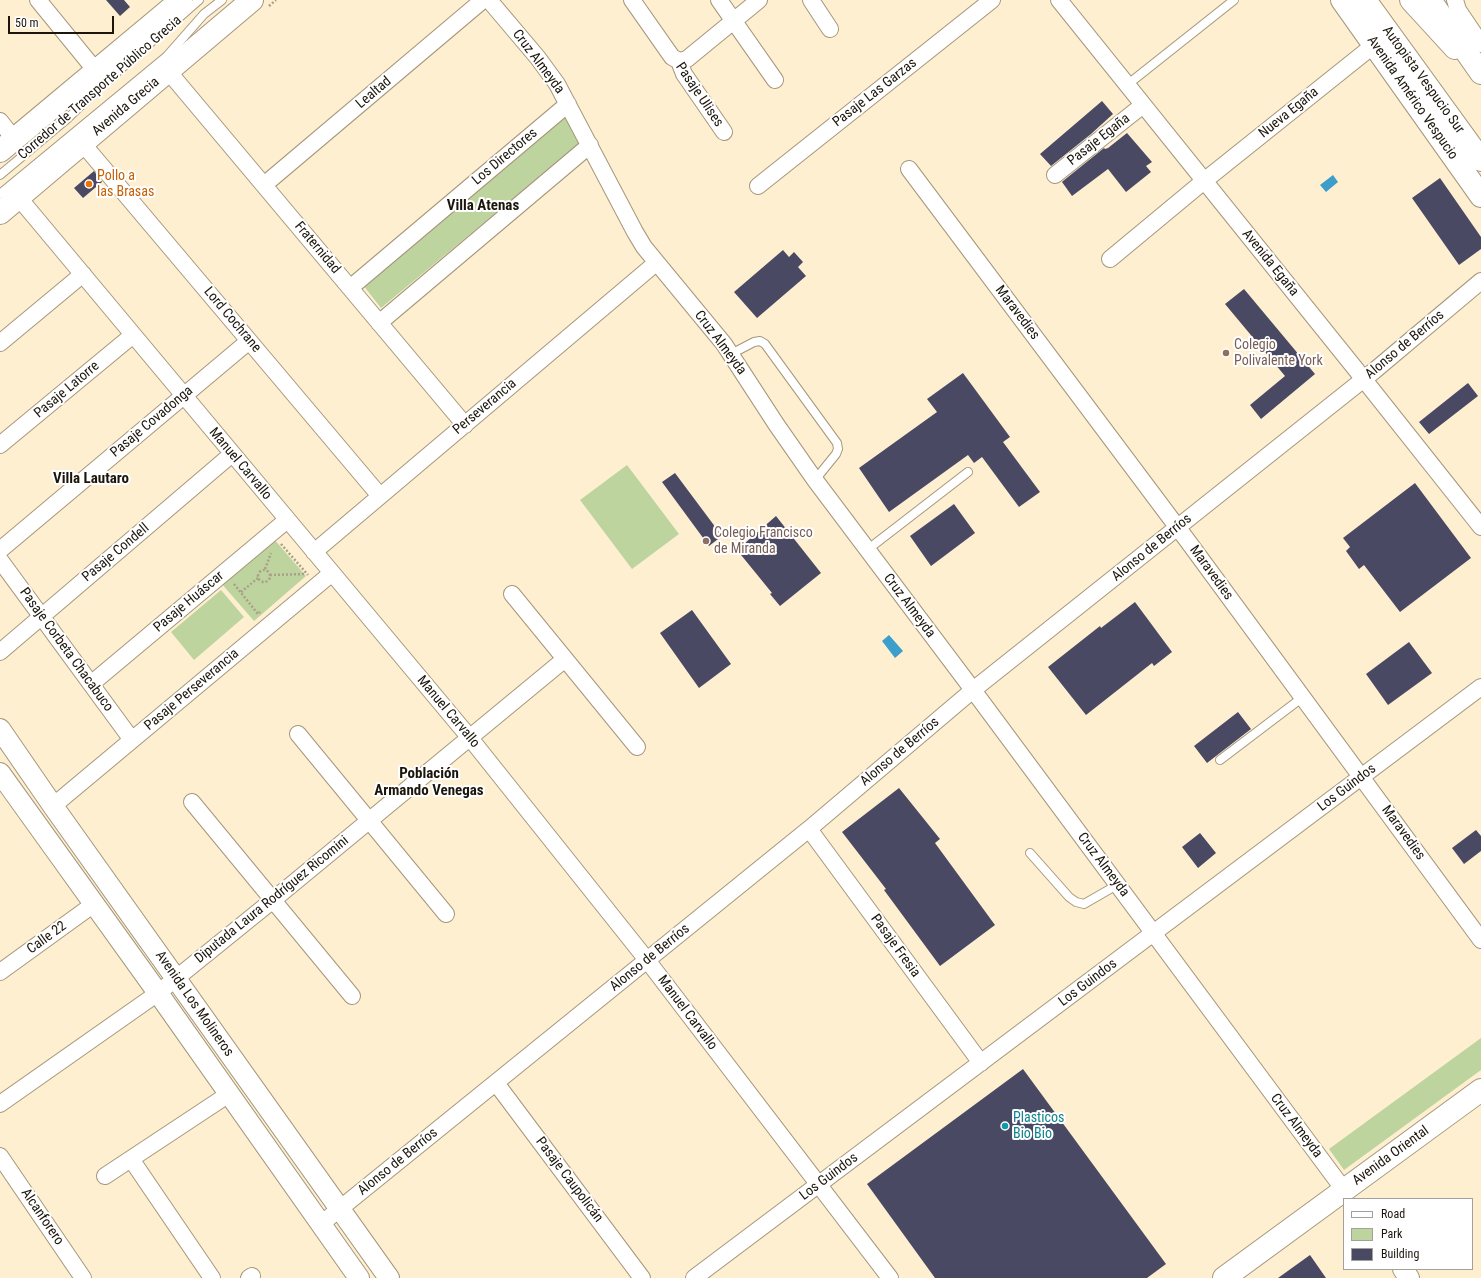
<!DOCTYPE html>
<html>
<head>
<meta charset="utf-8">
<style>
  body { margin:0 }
  #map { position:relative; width:1481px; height:1278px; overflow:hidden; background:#feefd1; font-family:"Roboto Condensed",sans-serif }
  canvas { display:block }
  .legend { position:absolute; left:1343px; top:1198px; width:130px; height:72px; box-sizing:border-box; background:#fff; border:1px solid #a4a19d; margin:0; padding:5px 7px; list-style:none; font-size:12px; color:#1b150b }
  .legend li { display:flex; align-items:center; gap:8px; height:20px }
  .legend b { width:20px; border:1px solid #a4a19d }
  .scale { position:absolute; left:8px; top:16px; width:106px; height:18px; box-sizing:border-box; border:2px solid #1b150b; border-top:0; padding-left:5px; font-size:12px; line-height:14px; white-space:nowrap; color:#1b150b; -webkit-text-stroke:3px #fff; paint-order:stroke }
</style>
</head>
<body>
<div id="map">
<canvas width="1481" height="1278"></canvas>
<ul class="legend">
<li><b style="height:5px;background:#fff"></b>Road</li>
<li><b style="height:11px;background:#bed49f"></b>Park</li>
<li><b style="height:11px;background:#4a4963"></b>Building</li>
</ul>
<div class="scale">50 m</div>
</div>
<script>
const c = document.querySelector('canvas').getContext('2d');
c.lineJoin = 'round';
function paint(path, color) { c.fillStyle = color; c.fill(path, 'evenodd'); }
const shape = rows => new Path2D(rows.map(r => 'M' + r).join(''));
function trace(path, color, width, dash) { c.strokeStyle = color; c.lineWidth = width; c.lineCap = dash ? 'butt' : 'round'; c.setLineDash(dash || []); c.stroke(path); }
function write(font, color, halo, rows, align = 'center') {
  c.font = font + ' "Roboto Condensed",sans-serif'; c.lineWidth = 4; c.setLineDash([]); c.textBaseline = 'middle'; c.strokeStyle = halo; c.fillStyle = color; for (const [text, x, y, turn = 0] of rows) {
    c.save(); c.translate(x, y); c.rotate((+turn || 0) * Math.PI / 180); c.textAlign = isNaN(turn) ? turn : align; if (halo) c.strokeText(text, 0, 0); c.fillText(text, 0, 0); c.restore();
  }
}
paint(shape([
  [566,116,580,143,381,308,363,285],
  [627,465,679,534,632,569,580,500],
  [273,538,306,576,254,621,221,583],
  [221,590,244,617,194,660,171,632],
  [1481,1038,1481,1070,1344,1170,1329,1149]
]), '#bed49f');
paint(shape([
  [1333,175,1338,182,1326,192,1320,185],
  [889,635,903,651,895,658,882,641]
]), '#3b9ecb');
paint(shape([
  [106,0,124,0,130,7,120,16],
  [1102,101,1113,114,1091,134,1051,166,1040,154],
  [1127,133,1152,162,1146,166,1151,172,1126,192,1108,169,1072,196,1062,182,1063,181,1104,148,1105,149,1108,148],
  [94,171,102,182,83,198,74,188],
  [1440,178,1481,237,1481,249,1459,265,1412,198],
  [783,250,789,257,794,252,803,262,798,267,806,276,757,318,734,292],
  [1244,289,1315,374,1261,419,1250,405,1285,376,1225,304],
  [963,373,1010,437,1003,442,1040,492,1019,507,982,457,974,463,968,455,889,512,859,468,937,412,927,399],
  [1468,383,1478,396,1429,434,1419,422],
  [675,473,722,536,709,546,662,482],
  [1415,483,1471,558,1400,612,1364,565,1359,569,1346,551,1350,547,1343,538],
  [954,504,975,533,931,566,910,536],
  [776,516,821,573,780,606,770,594,772,593,737,550],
  [1135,602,1172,652,1154,666,1152,663,1086,715,1048,667,1100,626,1101,628],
  [692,610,731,664,699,688,660,633],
  [1409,642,1432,673,1388,705,1366,674],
  [1238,712,1251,729,1207,763,1194,746],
  [899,788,940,839,935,843,995,925,940,966,884,890,886,889,842,832],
  [1476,830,1481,836,1481,851,1464,864,1452,848],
  [1200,833,1216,853,1198,868,1182,847],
  [1023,1069,1166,1264,1147,1278,935,1278,867,1184],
  [1310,1255,1326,1278,1278,1278]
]), '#4a4963');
const service = shape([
  [1127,85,1234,0],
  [0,175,67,119,99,88,199,0],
  [0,194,167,56,204,14,222,0],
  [731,354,754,342,760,341,765,344,837,443,838,449,836,454,815,480],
  [867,550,968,472],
  [1220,760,1303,697],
  [1030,853,1069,897,1076,902,1084,904,1117,885]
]);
const minor = shape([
  [38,0,96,71],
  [489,0,538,58,557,84,635,232,644,247,724,344,776,424,815,480,973,690,1344,1190],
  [632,0,672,57,679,61,684,74,724,132],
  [719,0,775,80],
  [811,0,830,29],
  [1059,0,1354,367,1481,527],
  [1455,0,1458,10,1481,44],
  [679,61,687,59,759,0],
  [168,71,465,425],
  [0,121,14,139],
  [83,144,380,496],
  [909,169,1187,540,1481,940],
  [1055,175,1143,105],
  [264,185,483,0],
  [758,186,992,0],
  [19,198,470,738,647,960,890,1278],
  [1110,259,1204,181,1374,45],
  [350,288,568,104],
  [379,323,590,145],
  [0,343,83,274],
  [0,445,133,335],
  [0,550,249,341],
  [314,552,656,263],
  [0,560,132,740],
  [512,594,637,747],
  [0,652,232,454],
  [91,684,287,520],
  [298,734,446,914],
  [192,802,352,996],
  [53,806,332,573],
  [809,829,981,1063],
  [0,972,94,904],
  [496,1083,642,1278],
  [0,1104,158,993,273,900,565,659],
  [0,1156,83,1278],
  [131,1159,212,1278],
  [105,1176,229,1094],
  [321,1224,809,829,973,690,1374,371,1481,281],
  [249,1278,252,1276],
  [694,1278,1481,687]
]);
const tertiary = shape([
  [0,729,53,806,389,1278],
  [0,773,158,993,359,1278],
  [1403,1269,1409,1278]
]);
const secondary = shape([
  [1224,1278,1481,1090]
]);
const primary = shape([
  [1342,0,1481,196],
  [1411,0,1455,48],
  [0,151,181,0],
  [0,213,252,0]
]);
const motorway = shape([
  [1365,0,1481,160],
  [1430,0,1481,73]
]);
trace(service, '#a5977b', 10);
trace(minor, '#a5977b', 18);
trace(tertiary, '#a5977b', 22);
trace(secondary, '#a5977b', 24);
trace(primary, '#a5977b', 24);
trace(motorway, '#a5977b', 24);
trace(shape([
  [269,6,276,0],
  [281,544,308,575],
  [265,569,271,553],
  '258 576a6 6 0 1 1 12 0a6 6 0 1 1-12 0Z',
  [270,575,306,574],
  [234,584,258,614,260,612],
  [241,592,258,578]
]), '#aa9f88', 2.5, [2, 2]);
trace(service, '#fff', 8);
trace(minor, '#fff', 16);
trace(tertiary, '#fff', 20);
trace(secondary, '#fff', 22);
trace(primary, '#fff', 22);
trace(motorway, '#fff', 22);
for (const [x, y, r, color] of [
  [89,184,4,"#e8710a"],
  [1226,353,4,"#8d6e63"],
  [706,541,4,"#8d6e63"],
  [1005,1126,4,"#0f9aa8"]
]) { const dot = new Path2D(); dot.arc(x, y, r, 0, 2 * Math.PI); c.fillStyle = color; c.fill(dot); trace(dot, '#fff', 1.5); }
write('14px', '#1b150b', '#fff', [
  ["Cruz Almeyda",538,62,53],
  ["Autopista Vespucio Sur",1423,80,54],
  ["Corredor de Transporte Público Grecia",100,88,-41],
  ["Lealtad",374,93,-40],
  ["Pasaje Las Garzas",875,93,-38],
  ["Pasaje Ulises",699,95,56],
  ["Avenida Américo Vespucio",1412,98,55],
  ["Avenida Grecia",126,107,-40],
  ["Nueva Egaña",1289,113,-39],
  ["Pasaje Egaña",1099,140,-38],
  ["Los Directores",505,157,-40],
  ["Fraternidad",317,248,50],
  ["Avenida Egaña",1270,263,51],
  ["Maravedies",1017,313,53],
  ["Lord Cochrane",232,320,50],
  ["Cruz Almeyda",720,343,53],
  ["Alonso de Berríos",1405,345,-40],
  ["Pasaje Latorre",67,390,-40],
  ["Perseverancia",485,407,-40],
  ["Pasaje Covadonga",152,422,-40],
  ["Manuel Carvallo",240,464,50],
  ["Alonso de Berríos",1152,548,-39],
  ["Pasaje Condell",116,553,-40],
  ["Maravedies",1211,573,54],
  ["Pasaje Huáscar",189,602,-40],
  ["Cruz Almeyda",909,606,53],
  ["Pasaje Corbeta Chacabuco",66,650,54],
  ["Pasaje Perseverancia",192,690,-40],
  ["Manuel Carvallo",448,712,50],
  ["Alonso de Berríos",900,752,-40],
  ["Los Guindos",1347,788,-37],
  ["Maravedies",1403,833,54],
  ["Cruz Almeyda",1103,865,53],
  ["Diputada Laura Rodríguez Ricomini",272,900,-39],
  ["Calle 22",47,938,-36],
  ["Pasaje Fresia",895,946,54],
  ["Alonso de Berríos",650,958,-39],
  ["Los Guindos",1088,983,-37],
  ["Avenida Los Molineros",194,1004,55],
  ["Manuel Carvallo",687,1013,53],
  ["Cruz Almeyda",1296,1126,53],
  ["Avenida Oriental",1391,1156,-36],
  ["Alonso de Berríos",398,1162,-39],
  ["Los Guindos",829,1177,-37],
  ["Pasaje Caupolicán",569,1180,53],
  ["Alcanforero",42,1217,56]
]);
write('14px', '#c56008', '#fff', [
  ["Pollo a",97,176],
  ["las Brasas",97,192]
], 'left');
write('14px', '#785e54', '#fff', [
  ["Colegio",1234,345],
  ["Polivalente York",1234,361],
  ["Colegio Francisco",714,533],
  ["de Miranda",714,549]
], 'left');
write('14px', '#0d838f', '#fff', [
  ["Plasticos",1013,1118],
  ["Bio Bio",1013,1134]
], 'left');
write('bold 15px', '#1b150b', '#fff', [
  ["Villa Atenas",483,206],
  ["Villa Lautaro",91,479],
  ["Población",429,774],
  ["Armando Venegas",429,791]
]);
</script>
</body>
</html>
